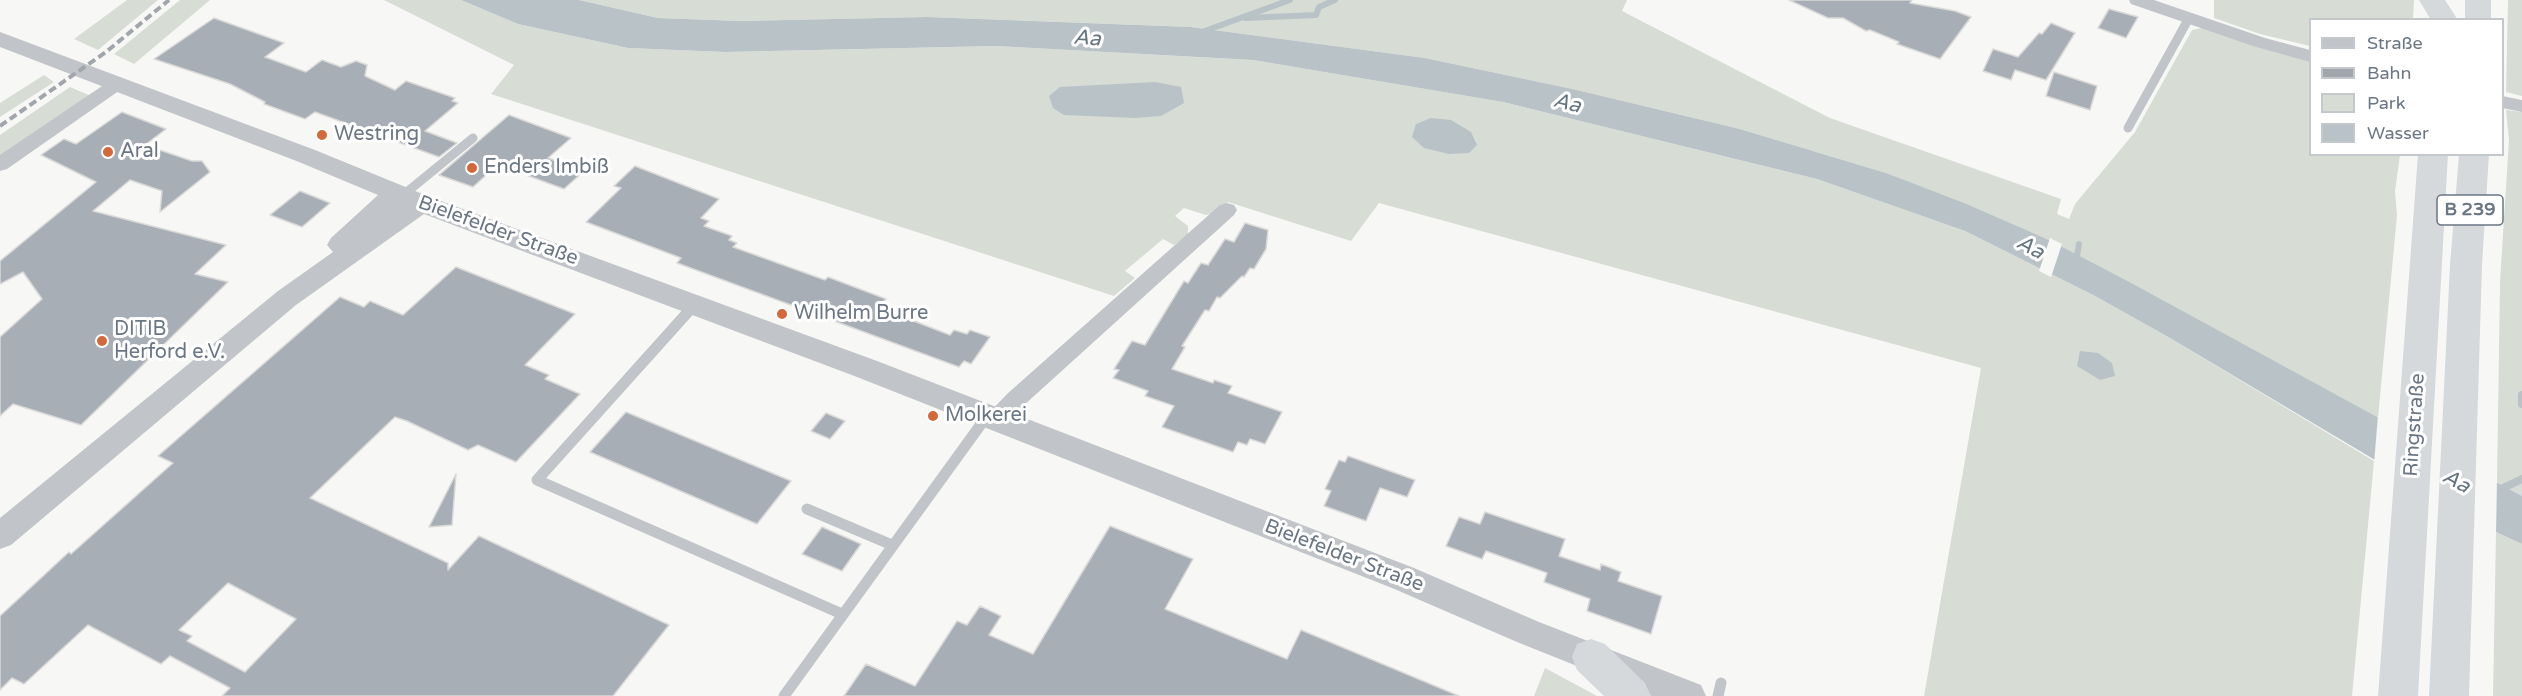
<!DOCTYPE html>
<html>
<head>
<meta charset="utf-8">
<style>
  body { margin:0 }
  #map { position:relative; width:2522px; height:696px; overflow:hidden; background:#f7f8f5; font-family:"Varela Round",sans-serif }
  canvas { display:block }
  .legend { position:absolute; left:2309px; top:18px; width:195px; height:138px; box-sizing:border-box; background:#fff; border:2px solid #c3c8cd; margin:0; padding:8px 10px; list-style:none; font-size:18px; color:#6a7683 }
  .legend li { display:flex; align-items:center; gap:12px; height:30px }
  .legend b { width:30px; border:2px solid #c3c8cd }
</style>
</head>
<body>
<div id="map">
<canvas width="2522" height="696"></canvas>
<ul class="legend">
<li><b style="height:8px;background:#c1c4c8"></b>Straße</li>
<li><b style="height:8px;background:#a1a6ac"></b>Bahn</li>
<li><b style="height:16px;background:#d7dcd5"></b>Park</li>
<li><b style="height:16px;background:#b9c2c7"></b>Wasser</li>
</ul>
</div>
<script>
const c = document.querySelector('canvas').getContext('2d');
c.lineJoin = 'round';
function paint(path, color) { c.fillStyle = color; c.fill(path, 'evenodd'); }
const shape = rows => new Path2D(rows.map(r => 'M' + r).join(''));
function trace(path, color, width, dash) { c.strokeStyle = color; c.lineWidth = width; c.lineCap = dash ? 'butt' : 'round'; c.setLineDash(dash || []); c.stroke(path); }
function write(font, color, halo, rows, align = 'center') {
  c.font = font + ' "Varela Round",sans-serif'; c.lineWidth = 6; c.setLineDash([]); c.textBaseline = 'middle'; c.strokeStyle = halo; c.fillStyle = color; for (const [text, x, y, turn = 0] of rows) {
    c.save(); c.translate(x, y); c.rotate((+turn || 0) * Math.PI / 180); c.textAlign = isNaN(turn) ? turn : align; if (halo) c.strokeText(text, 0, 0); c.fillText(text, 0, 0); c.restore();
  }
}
paint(shape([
  [127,0,158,0,98,50,74,39],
  [180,0,210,0,134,64,114,54],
  [384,0,461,0,518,24,628,48,725,52,996,46,1253,60,1503,102,1817,179,1965,231,2095,296,2170,338,2374,461,2352,696,1924,696,1981,368,1379,203,1351,241,1228,202,1213,213,1206,215,1184,208,1175,216,1188,226,1188,235,1174,245,1163,239,1125,271,1135,278,1114,296,491,94,514,65],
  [579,0,1627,0,1622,11,1830,118,2061,199,2057,214,2069,219,2075,204,2135,132,2192,30,2202,28,2310,62,2310,154,2400,155,2395,191,2397,215,2378,418,2049,240,1886,173,1740,129,1577,90,1425,58,1191,27,927,17,740,21,658,18],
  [2214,0,2414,0,2413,19,2310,20,2310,46,2260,34,2214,18],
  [2508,0,2522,0,2522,96,2506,92],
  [44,75,54,82,0,117,0,103],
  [70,87,91,96,0,157,0,135],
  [2506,110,2522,112,2522,496,2497,482,2500,282,2509,140],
  [2496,532,2522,544,2522,696,2493,696],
  [1545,668,1597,696,1534,696]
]), '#d7dcd5');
paint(shape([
  [461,0,579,0,658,18,740,21,927,17,1191,27,1425,58,1577,90,1740,129,1886,173,1964,203,2049,240,2133,284,2522,496,2522,544,2496,532,2170,338,2095,296,1965,231,1817,179,1503,102,1253,60,996,46,725,52,628,48,518,24],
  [1155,82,1181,87,1184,103,1161,116,1135,118,1064,115,1053,108,1049,96,1060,87],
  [1431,118,1451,120,1471,132,1477,145,1469,153,1449,154,1424,148,1412,137,1416,124],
  [2080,351,2098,353,2112,363,2115,376,2100,380,2077,366]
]), '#b9c2c7');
paint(shape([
  [2050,238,2062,244,2051,277,2039,271],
  [2378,415,2497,479,2496,535,2374,464]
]), '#f7f8f5');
trace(shape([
  [1246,18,1316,15,1319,7,1335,0],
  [1202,32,1290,0],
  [2076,262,2079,244]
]), '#b9c2c7', 6);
trace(shape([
  [2522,395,2522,404],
  [2503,494,2503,488,2522,479]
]), '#b9c2c7', 8);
const building = shape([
  [1789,0,1912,0,1910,3,1955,11,1971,17,1940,59,1897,44,1899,42,1870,30,1866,31,1843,18,1828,18,1789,0],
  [2109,9,2138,17,2126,38,2098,28,2109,9],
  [214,18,284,43,265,57,306,72,322,60,341,67,356,61,367,65,365,76,395,90,406,81,455,98,452,101,458,103,425,131,457,143,439,157,315,112,305,119,264,104,265,102,230,84,154,59,214,18],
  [2051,23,2075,33,2046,80,2015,70,2011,80,1983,71,1993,49,2018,57,2039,33,2042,34,2051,23],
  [2054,72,2097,86,2090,110,2046,96,2054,72],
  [122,112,166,129,145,145,192,161,202,161,210,172,160,212,162,191,130,180,93,211,226,245,195,274,228,282,81,425,13,404,0,416,0,337,42,299,23,272,0,284,0,261,96,182,41,155,64,139,76,144,122,112],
  [509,115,571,138,548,158,584,171,564,189,510,169,506,172,495,167,473,187,439,175,509,115],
  [635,166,719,199,701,218,709,221,704,226,732,236,729,240,737,243,733,247,825,280,828,277,886,299,882,303,891,307,888,311,950,335,954,330,967,334,970,330,990,337,971,364,964,361,959,367,677,263,681,258,586,222,621,188,614,186,635,166],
  [300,191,330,203,302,227,270,215,300,191],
  [1245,223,1268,230,1266,249,1254,269,1250,268,1244,277,1242,276,1220,298,1217,297,1209,311,1205,310,1182,346,1185,347,1172,369,1213,383,1214,380,1232,386,1228,393,1282,412,1265,444,1250,439,1247,445,1238,442,1233,452,1162,427,1174,406,1145,396,1148,391,1113,378,1119,370,1114,369,1132,341,1145,345,1184,281,1188,283,1201,263,1208,265,1225,239,1234,242,1245,223],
  [456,267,575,314,525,365,549,375,545,379,580,394,516,462,478,445,468,450,407,421,395,417,310,498,448,563,448,570,479,536,669,625,613,696,222,696,230,688,170,656,161,664,88,625,24,684,12,678,0,690,0,616,69,552,71,554,173,463,158,456,340,297,364,307,370,301,403,315,456,267],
  [228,583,296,619,245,672,187,641,192,636,179,630,228,583],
  [626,412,791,481,757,524,590,452,626,412],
  [826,413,845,421,830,439,811,431,826,413],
  [1348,456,1415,480,1407,497,1380,488,1366,521,1324,506,1331,491,1325,489,1339,460,1345,462,1348,456],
  [456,474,452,525,429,527,456,474],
  [1485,512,1565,539,1559,556,1600,570,1601,564,1621,572,1618,581,1662,596,1651,634,1587,611,1590,599,1544,582,1547,573,1486,551,1482,559,1446,546,1459,517,1480,524,1485,512],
  [1110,526,1193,559,1165,609,1287,659,1301,630,1459,696,844,696,866,664,915,686,957,621,967,625,980,606,1001,616,989,635,1033,654,1110,526],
  [822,527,861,544,842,571,802,554,822,527]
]);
paint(building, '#a8aeb5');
trace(building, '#d9d9d8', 1.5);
trace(shape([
  [2128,128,2189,18],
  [402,196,473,138],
  [687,313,695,304]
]), '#c1c4c8', 9);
trace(shape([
  [688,312,537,480,842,614],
  [807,509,892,545],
  [784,696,987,416],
  [1718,696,1721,683]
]), '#c1c4c8', 11);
paint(shape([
  [2129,0,2154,0,2265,38,2310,50,2310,62,2253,46,2131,4,2129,0],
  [117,78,123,80,126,84,123,88,7,169,0,171,0,155,111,80,117,78],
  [2502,96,2522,100,2522,112,2502,108,2502,96],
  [1227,203,1234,205,1237,210,1234,215,1023,406,1004,426,996,429,988,426,985,420,988,414,1007,394,1220,205,1227,203]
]), '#c1c4c8');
paint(shape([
  [0,32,315,150,430,197,877,361,1414,568,1539,622,1701,685,1706,696,1652,696,1517,642,1392,588,857,377,424,214,296,305,11,545,0,549,0,518,278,291,333,252,327,245,331,238,378,195,299,162,0,47,0,32]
]), '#c1c4c8');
paint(shape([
  [2419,0,2445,0,2456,17,2455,20,2431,20,2419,0],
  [2465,0,2491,0,2491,20,2465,20,2465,0],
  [2418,154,2448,154,2418,696,2378,696,2418,154],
  [2459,154,2489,154,2482,265,2469,696,2429,696,2450,265,2459,154],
  [1591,639,1605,644,1645,683,1651,696,1604,696,1577,670,1572,657,1577,644,1591,639]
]), '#d5d9dc');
trace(shape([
  [0,126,106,52,169,0]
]), '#a1a6ac', 4, [8, 4]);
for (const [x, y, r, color] of [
  [322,135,6,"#d3693a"],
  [108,152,6,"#d3693a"],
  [472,168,6,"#d3693a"],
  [782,314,6,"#d3693a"],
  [102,341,6,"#d3693a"],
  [933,416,6,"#d3693a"]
]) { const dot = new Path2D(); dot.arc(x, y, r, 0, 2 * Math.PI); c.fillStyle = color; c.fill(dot); trace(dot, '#fff', 2); }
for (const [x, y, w] of [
  [2470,210,66]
]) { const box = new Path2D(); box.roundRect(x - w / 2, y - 15, w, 30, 4.5); c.fillStyle = '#fff'; c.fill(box); trace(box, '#6a7683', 1.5); }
write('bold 18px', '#6a7683', null, [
  ["B 239",2470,210]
]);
write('20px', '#6a7683', '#fff', [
  ["Westring",334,135],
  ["Aral",120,152],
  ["Enders Imbiß",484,168],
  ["Wilhelm Burre",794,314],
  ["DITIB",114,330],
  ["Herford e.V.",114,353],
  ["Molkerei",945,416]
], 'left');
write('20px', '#6a7683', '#fff', [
  ["Bielefelder Straße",498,231,20],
  ["Ringstraße",2415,425,-86],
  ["Bielefelder Straße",1344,556,21]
]);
write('italic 21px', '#66767f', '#fff', [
  ["Aa",1087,39,4],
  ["Aa",1567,104,14],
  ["Aa",2030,248,29],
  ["Aa",2456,482,29]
]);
</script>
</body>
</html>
